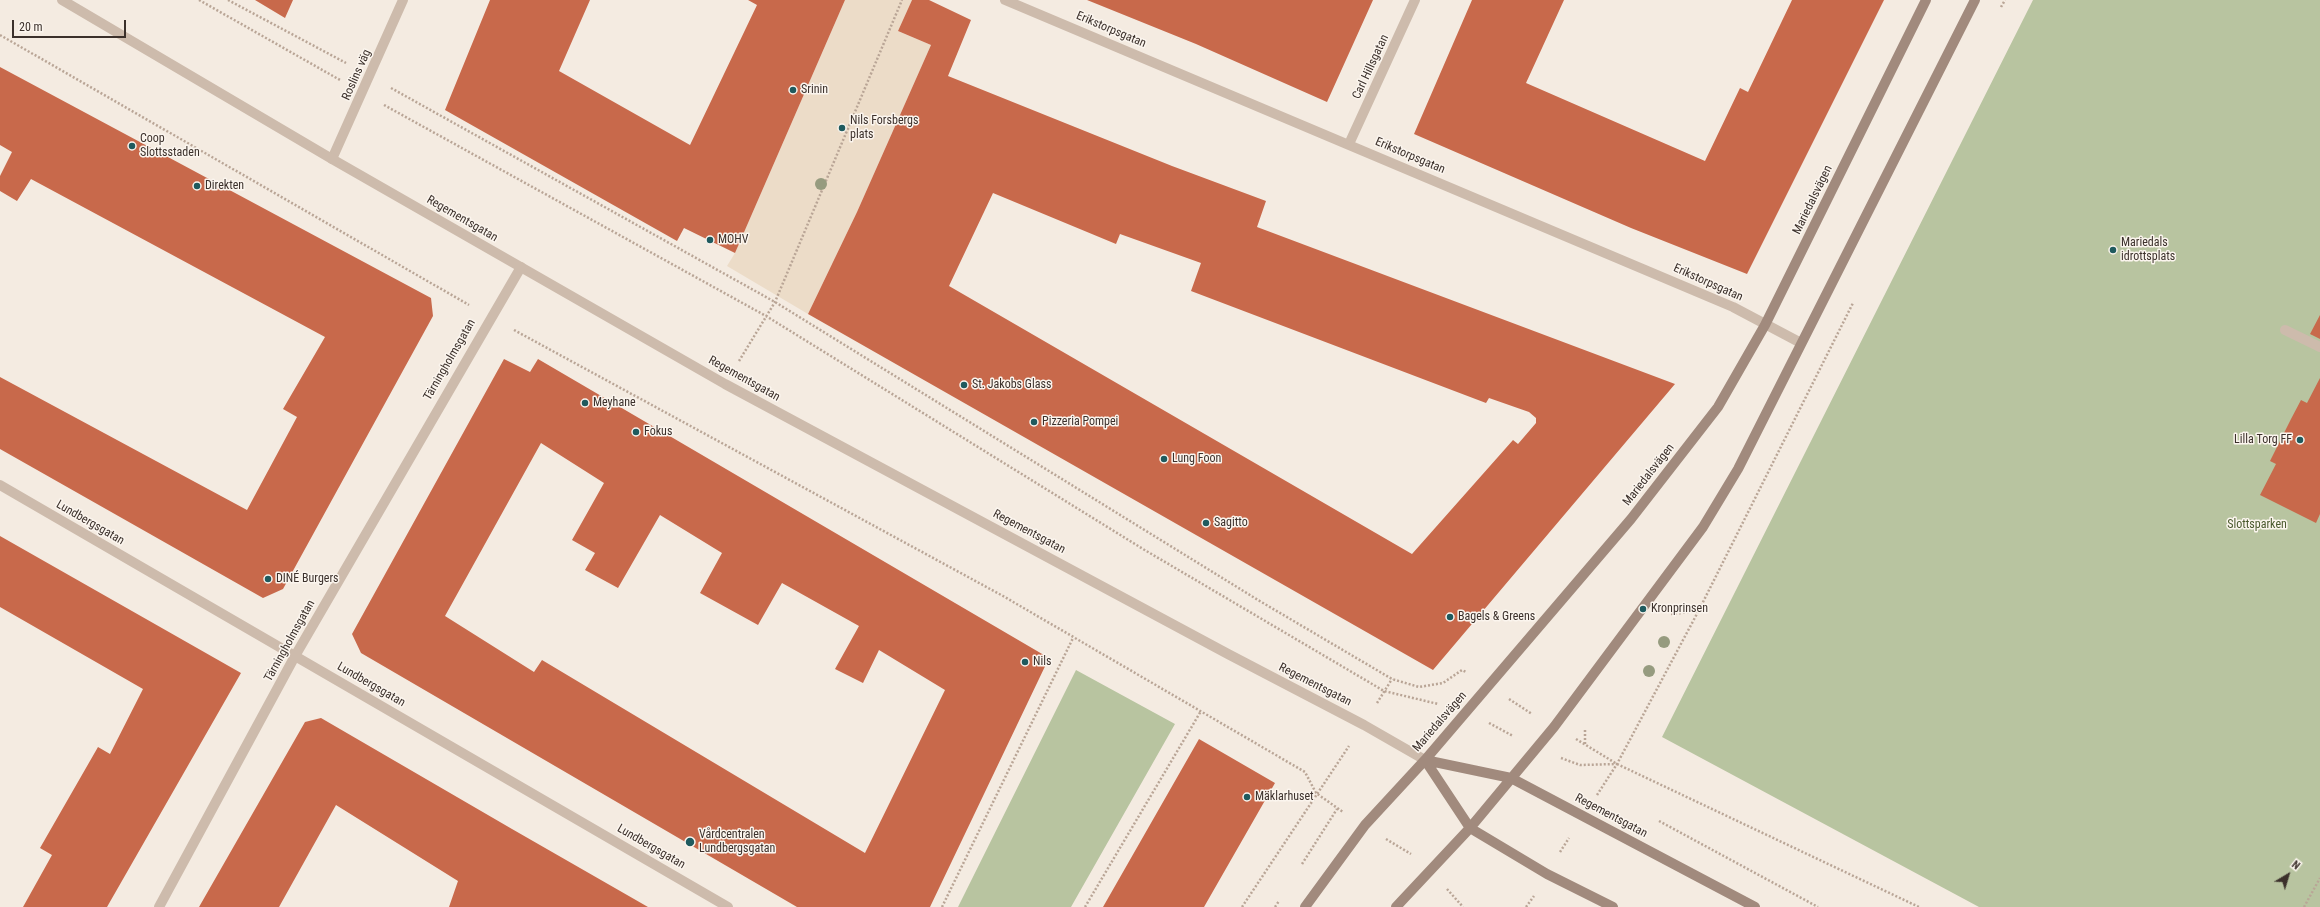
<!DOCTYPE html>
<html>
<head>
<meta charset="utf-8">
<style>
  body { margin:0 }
  #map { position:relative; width:2320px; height:907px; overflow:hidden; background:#f4ebe1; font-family:"Roboto Condensed",sans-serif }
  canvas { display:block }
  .north { position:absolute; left:2268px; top:855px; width:40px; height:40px; -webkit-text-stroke:3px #fbf5ee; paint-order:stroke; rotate:38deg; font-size:11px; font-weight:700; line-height:16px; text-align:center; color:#3b302b }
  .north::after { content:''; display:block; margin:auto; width:14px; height:18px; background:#3b302b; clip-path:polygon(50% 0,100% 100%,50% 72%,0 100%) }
  .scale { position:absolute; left:12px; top:20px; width:114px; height:18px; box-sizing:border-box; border:2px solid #3b302b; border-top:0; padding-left:5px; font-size:12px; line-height:14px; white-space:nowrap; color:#3b302b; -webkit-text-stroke:3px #fbf5ee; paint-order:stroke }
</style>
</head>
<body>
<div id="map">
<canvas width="2320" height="907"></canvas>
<div class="north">N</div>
<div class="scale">20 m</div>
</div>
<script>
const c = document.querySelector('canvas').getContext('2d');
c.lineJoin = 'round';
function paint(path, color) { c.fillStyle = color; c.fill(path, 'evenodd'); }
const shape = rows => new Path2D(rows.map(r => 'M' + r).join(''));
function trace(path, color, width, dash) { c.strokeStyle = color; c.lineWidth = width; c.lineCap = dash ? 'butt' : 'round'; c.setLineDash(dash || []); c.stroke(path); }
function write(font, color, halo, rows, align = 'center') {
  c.font = font + ' "Roboto Condensed",sans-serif'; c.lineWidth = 3; c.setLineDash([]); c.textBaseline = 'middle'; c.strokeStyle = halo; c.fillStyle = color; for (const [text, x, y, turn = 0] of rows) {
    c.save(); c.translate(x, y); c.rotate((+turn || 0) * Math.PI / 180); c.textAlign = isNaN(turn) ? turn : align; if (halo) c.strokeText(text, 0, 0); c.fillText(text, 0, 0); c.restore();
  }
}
paint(shape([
  [2033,0,2320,0,2320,907,1979,907,1662,737],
  [1076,670,1175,724,1071,907,958,907]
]), '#b8c4a0');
paint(shape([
  [845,0,912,0,898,31,931,45,857,212,808,314,727,266,735,253]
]), '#ecdcc8');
paint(shape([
  [255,0,293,0,285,18],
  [490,0,590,0,559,71,690,145,757,5,748,0,845,0,735,253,684,228,677,241,445,110],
  [912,0,929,0,971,20,948,76,1172,166,1266,201,1257,227,1675,384,1433,670,808,314,857,212,931,45,898,31],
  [993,193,1116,244,1120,234,1201,263,1191,291,1486,403,1489,398,1529,412,1536,418,1536,423,1518,444,1513,440,1412,554,949,286],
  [1087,0,1373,0,1327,102,1196,44],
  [1472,0,1564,0,1526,83,1705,161,1740,88,1748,92,1792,0,1884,0,1747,274,1631,228,1414,134],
  [0,67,431,298,433,316,283,589,263,598,0,449,0,377,247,510,297,417,283,409,325,337,31,179,17,201,0,191,0,176,12,152,0,145],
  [2320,315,2320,339,2310,334],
  [504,359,530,372,538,359,1049,658,930,907,797,907,361,653,352,634],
  [541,443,604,483,572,540,595,553,585,570,618,588,660,515,722,553,700,593,758,625,782,583,859,626,835,669,863,683,879,650,945,690,865,853,542,660,534,672,445,616],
  [2320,378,2320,514,2316,523,2260,495,2276,464,2270,461,2291,419,2301,400,2307,403],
  [0,536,241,673,107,907,23,907,52,855,40,848,98,747,110,754,143,689,0,607],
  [321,718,512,829,648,907,449,907,458,881,336,805,279,907,199,907,305,722],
  [1199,739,1275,783,1204,907,1103,907]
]), '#c8694b');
trace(shape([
  [199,0,340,80],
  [228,0,346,63],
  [2001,7,2005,0],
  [0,35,469,305],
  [391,88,775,302,1258,600,1392,679,1419,687,1443,683,1462,670,1466,672],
  [384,105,766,316,1143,549,1384,691,1438,704],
  [514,330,1003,596,1305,772,1316,793,1343,812],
  [739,361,775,302,902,0],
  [1671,614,1699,611],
  [1509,699,1532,714],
  [1377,703,1392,679],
  [1489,723,1513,736],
  [1576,739,1617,764,1919,907],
  [1585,744,1585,729],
  [1561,758,1580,765,1617,764],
  [1597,795,1617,764,1699,610,1853,303],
  [1659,821,1818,907],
  [1386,839,1411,854],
  [1560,852,1569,838],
  [1302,864,1337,809],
  [1447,889,1463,907],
  [942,907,1073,638],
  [1085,907,1201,711],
  [1242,907,1349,746],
  [1275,907,1279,901],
  [1526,907,1534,896],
  [2304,907,2320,878]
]), '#b9a596', 2.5, [2, 2]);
trace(shape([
  [2285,330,2320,347]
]), '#cdbbac', 10);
trace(shape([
  [1005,0,1733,307,1801,343],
  [1349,144,1415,0],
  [332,159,403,0],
  [0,485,728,907],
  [159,907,295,656,521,267]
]), '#cdbbac', 10);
trace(shape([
  [62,0,332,159,725,384,1228,654,1364,725,1425,760]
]), '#cdbbac', 10);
trace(shape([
  [1425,760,1511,778,1755,907],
  [1425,760,1470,828,1547,874,1613,907],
  [1305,907,1365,825,1425,760,1631,519,1718,407,1765,325,1926,0],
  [1396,907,1470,828,1554,727,1703,527,1738,469,1975,0]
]), '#a18a7d', 10);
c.fillStyle = '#969b7f';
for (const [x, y] of [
  [821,184],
  [1664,642],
  [1649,671]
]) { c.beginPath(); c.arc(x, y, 6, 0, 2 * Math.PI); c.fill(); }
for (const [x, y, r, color] of [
  [793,90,4,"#1f5a5e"],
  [842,128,4,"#1f5a5e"],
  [132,146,4,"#1f5a5e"],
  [197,186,4,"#1f5a5e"],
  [710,240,4,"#1f5a5e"],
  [2113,250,4,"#1f5a5e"],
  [964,385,4,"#1f5a5e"],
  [585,403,4,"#1f5a5e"],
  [1034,422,4,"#1f5a5e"],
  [636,432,4,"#1f5a5e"],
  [2300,440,4,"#1f5a5e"],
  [1164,459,4,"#1f5a5e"],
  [1206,523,4,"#1f5a5e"],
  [268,579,4,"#1f5a5e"],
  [1643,609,4,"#1f5a5e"],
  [1450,617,4,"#1f5a5e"],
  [1025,662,4,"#1f5a5e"],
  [1247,797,4,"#1f5a5e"],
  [690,842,5,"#1f5a5e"]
]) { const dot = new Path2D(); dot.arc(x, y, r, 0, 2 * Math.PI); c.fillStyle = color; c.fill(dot); trace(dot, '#fbf5ee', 1.5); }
write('12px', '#3b302b', '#fbf5ee', [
  ["Erikstorpsgatan",1111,30,23],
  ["Carl Hillsgatan",1371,67,-65],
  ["Roslins väg",357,75,-66],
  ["Erikstorpsgatan",1410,156,23],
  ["Mariedalsvägen",1813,200,-64],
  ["Regementsgatan",462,219,30],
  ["Erikstorpsgatan",1708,283,24],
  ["Tärningholmsgatan",450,360,-60],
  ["Regementsgatan",744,379,29],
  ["Mariedalsvägen",1649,475,-52],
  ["Lundbergsgatan",90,523,30],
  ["Regementsgatan",1029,532,28],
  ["Tärningholmsgatan",290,641,-61],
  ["Lundbergsgatan",371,685,30],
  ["Regementsgatan",1315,685,27],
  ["Mariedalsvägen",1440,722,-49],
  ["Regementsgatan",1611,816,28],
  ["Lundbergsgatan",651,847,30]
]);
write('12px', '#3b302b', '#fbf5ee', [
  ["Srinin",801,90],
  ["Nils Forsbergs",850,121],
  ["plats",850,135],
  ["Coop",140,139],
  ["Slottsstaden",140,153],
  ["Direkten",205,186],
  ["MOHV",718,240],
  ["Mariedals",2121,243],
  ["idrottsplats",2121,257],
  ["St. Jakobs Glass",972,385],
  ["Meyhane",593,403],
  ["Pizzeria Pompei",1042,422],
  ["Fokus",644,432],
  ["Lilla Torg FF",2292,440,"right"],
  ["Lung Foon",1172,459],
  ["Sagitto",1214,523],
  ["DINÉ Burgers",276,579],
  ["Kronprinsen",1651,609],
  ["Bagels & Greens",1458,617],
  ["Nils",1033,662],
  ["Mäklarhuset",1255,797],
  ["Vårdcentralen",699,835],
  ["Lundbergsgatan",699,849]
], 'left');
write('12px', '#4a5a2e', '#fbf5ee', [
  ["Slottsparken",2257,525]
]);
</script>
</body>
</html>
